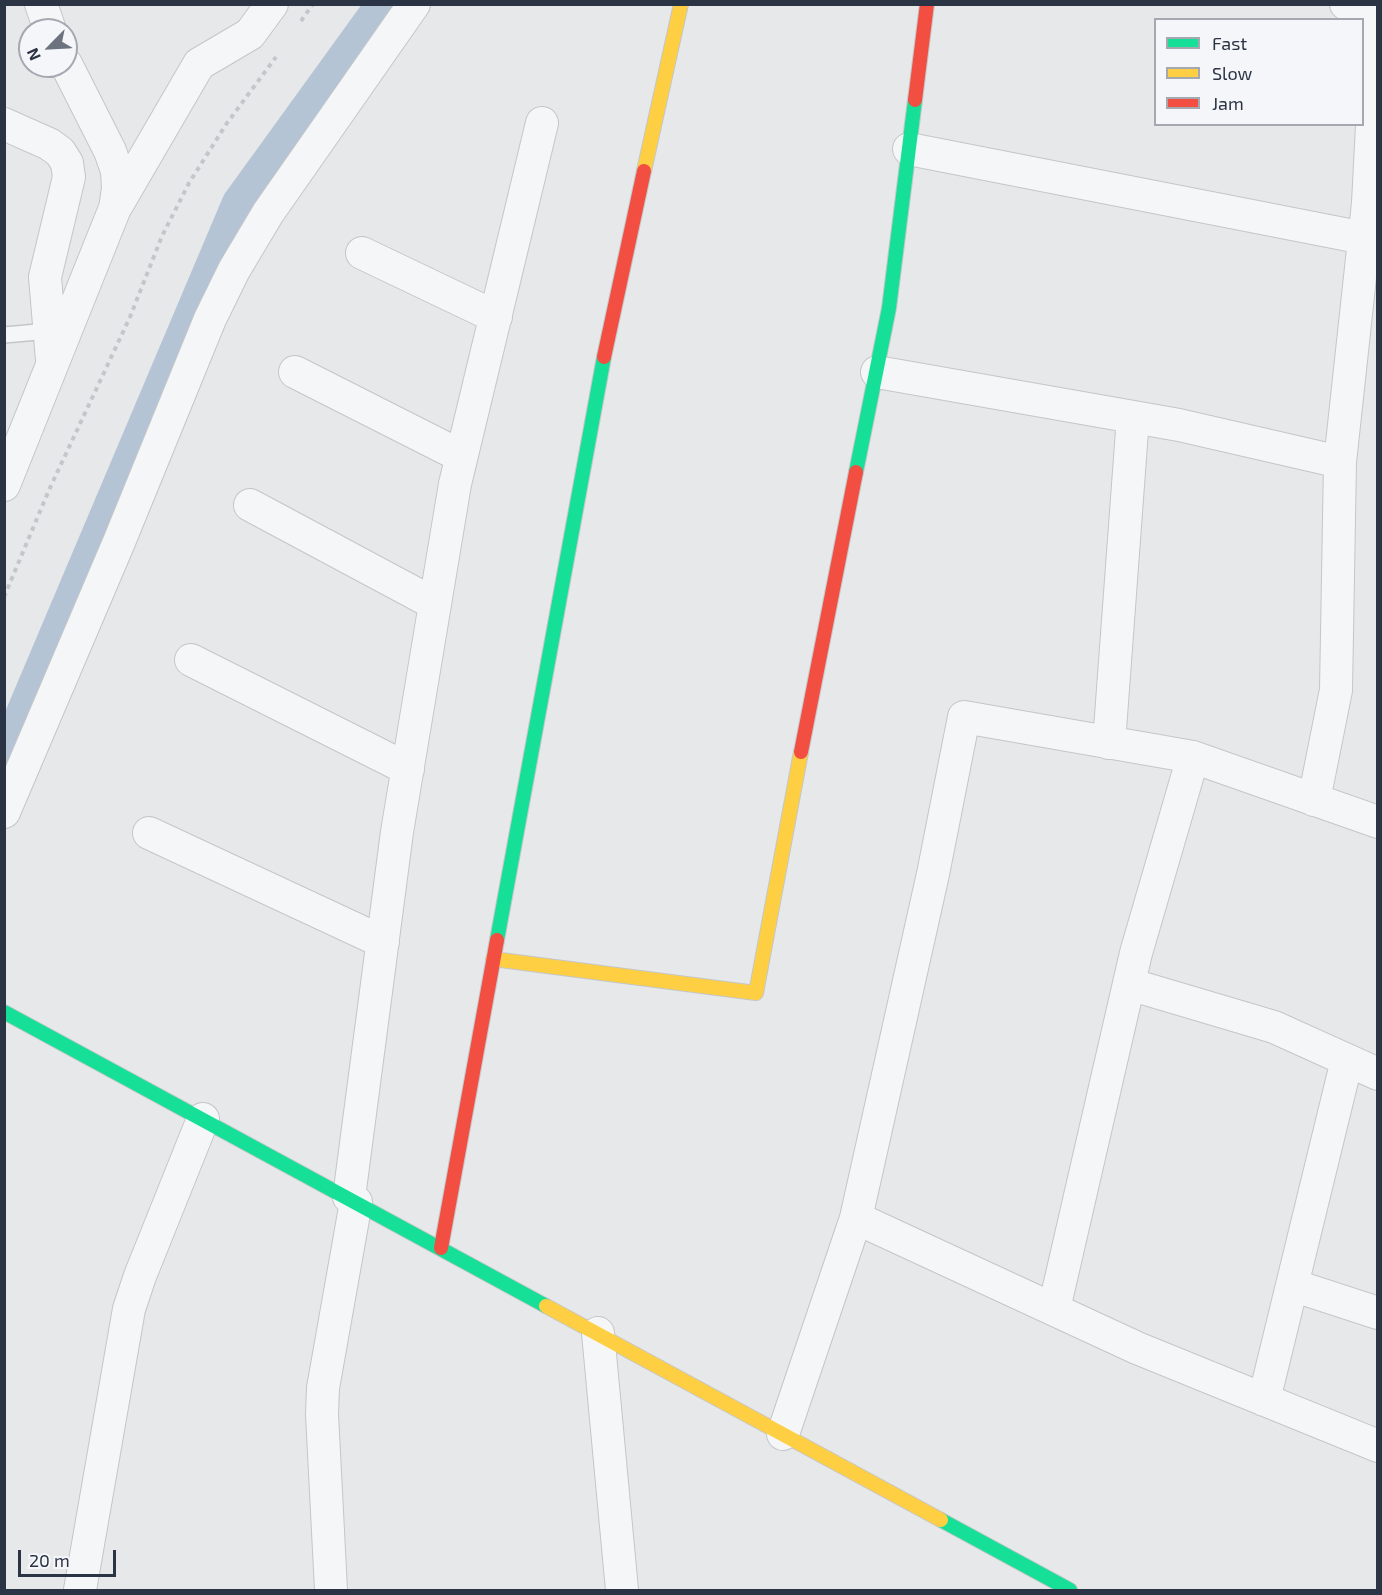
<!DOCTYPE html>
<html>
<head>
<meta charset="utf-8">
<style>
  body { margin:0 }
  #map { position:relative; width:1382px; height:1595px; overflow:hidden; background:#e6e8ea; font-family:"Exo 2",sans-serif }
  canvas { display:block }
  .frame { position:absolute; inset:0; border:6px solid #2b3445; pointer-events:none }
  .legend { position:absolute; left:1154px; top:18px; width:210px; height:108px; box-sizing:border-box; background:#f4f6f9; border:2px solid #a4a8b1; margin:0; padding:8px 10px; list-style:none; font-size:18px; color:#2b3445 }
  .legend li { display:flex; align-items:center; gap:12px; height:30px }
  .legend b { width:30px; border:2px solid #a4a8b1 }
  .north { position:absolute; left:18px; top:18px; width:60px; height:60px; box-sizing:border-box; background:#f4f6f9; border:2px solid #a4a8b1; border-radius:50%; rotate:246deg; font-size:16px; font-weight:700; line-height:24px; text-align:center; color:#2b3445 }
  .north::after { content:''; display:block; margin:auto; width:21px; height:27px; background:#6c737f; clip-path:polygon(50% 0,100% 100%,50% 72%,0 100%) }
  .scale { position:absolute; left:18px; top:1550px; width:98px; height:27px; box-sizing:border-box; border:3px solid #2b3445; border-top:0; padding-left:8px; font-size:18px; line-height:21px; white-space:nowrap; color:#2b3445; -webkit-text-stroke:4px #f4f6f9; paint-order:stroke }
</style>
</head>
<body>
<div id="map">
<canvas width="1382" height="1595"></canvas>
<div class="frame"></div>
<ul class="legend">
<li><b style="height:8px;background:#16e098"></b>Fast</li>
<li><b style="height:8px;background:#ffcf43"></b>Slow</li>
<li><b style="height:8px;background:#f24e42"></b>Jam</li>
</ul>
<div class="north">N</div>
<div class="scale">20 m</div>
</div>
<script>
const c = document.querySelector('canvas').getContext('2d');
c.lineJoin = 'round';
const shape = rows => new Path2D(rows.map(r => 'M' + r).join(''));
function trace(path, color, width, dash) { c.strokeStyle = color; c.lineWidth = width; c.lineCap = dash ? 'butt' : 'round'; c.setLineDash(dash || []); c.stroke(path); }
trace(shape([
  [4,758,239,203,383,4]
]), '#b4c4d5', 34);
const lane = shape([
  [4,335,49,331]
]);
const street = shape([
  [41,4,50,30],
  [1346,4,1378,10],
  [4,124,49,144,60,152,67,163,69,177,45,277,52,360],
  [909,149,1364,238],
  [117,205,199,64,250,34,272,4],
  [362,253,496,317],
  [295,372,461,456],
  [877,372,1179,425,1340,462],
  [4,485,115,208,118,189,117,171,110,151,66,64],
  [250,505,435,604],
  [191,660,408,769],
  [1109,743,1133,417],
  [1314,800,1336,690,1340,462,1368,203,1378,9],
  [4,812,119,542,210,319,234,270,268,213,414,4],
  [149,833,383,942],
  [1129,984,1274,1027,1378,1074],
  [349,1197,397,832,455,484,542,123],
  [856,1218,1137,1348,1378,1446],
  [1292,1285,1378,1313],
  [1054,1309,1136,953,1193,757],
  [598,1333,622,1590],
  [1264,1400,1347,1060],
  [783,1434,856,1218,933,874,964,717,1193,757,1378,822],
  [80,1590,129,1309,140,1276,203,1119],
  [331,1590,322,1414,323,1388,356,1202]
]);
const fast = shape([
  [856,472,889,308,915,100],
  [497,940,604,357],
  [4,1012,546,1306],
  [941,1520,1070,1590]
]);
const slow = shape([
  [644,171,681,4],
  [493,959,756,993,801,752],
  [546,1306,941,1520]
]);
const jam = shape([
  [915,100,927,4],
  [604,357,644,171],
  [801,752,856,472],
  [441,1248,497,940]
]);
trace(lane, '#c4c6c8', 18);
trace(street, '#c4c6c8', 34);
trace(fast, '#c4c6c8', 16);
trace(slow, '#c4c6c8', 16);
trace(jam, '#c4c6c8', 16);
trace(shape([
  [301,21,313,4],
  [4,597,49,490,130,317,162,236,189,183,227,123,276,57]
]), '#c5c6ca', 4, [4.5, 4.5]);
trace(lane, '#f5f6f7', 15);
trace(street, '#f5f6f7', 32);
trace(fast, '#16e098', 14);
trace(slow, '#ffcf43', 14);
trace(jam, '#f24e42', 14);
</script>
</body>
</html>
